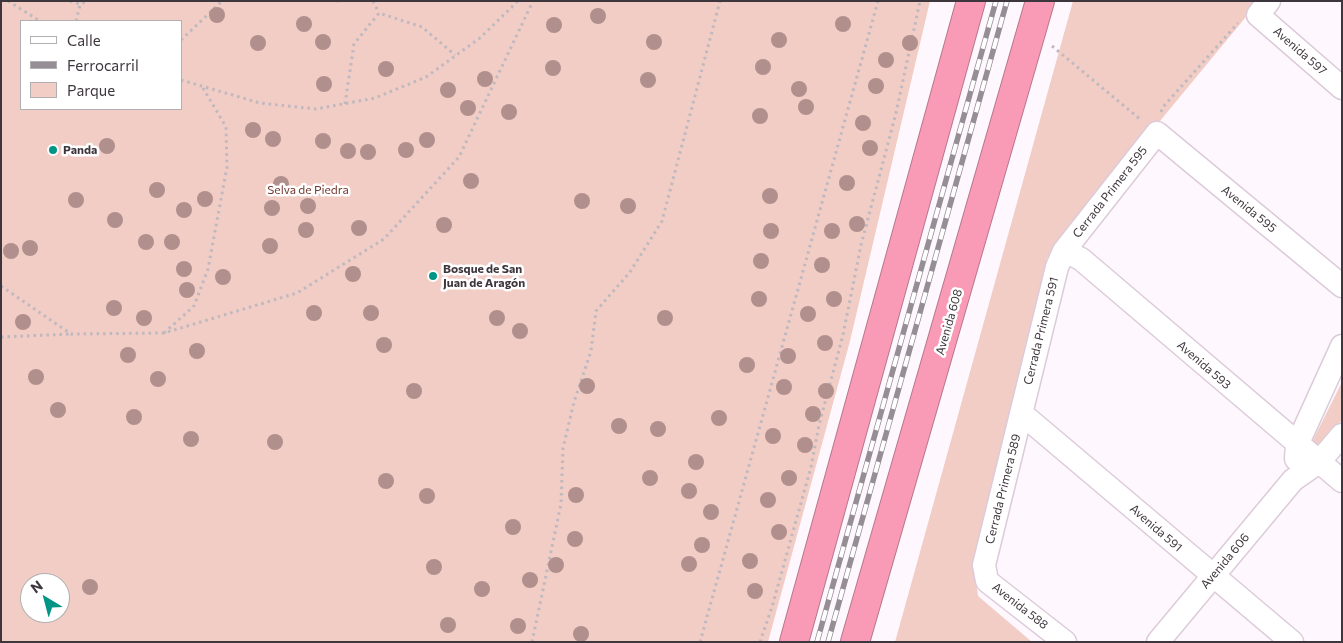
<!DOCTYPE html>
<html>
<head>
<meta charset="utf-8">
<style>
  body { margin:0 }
  #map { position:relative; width:1343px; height:643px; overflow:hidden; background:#fff7fe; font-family:Commissioner,sans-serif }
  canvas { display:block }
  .frame { position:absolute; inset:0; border:2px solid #3d363c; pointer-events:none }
  .legend { position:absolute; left:20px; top:20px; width:162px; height:90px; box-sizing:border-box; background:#fff; border:1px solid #b1afb1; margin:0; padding:6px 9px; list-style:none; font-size:15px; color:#3d363c }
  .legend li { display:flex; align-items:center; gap:10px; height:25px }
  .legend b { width:25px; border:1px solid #b1afb1 }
  .north { position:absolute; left:20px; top:573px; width:50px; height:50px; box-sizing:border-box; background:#fff; border:1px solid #b1afb1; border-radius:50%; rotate:323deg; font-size:14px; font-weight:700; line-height:20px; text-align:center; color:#3d363c }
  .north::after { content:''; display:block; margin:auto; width:18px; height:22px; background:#009584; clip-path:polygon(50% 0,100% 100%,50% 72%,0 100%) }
</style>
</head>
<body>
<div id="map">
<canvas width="1343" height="643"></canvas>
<div class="frame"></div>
<ul class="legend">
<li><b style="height:6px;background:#fff"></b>Calle</li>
<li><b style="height:6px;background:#958e94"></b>Ferrocarril</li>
<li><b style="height:14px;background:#f1cdc6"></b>Parque</li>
</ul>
<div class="north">N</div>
</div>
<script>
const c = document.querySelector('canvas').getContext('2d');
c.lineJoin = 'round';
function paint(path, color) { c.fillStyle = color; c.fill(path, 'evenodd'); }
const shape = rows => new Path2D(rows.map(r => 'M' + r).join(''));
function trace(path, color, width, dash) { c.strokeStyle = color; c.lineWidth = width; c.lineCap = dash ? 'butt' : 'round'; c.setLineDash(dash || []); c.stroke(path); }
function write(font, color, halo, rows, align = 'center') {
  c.font = font + ' Commissioner,sans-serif'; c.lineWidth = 5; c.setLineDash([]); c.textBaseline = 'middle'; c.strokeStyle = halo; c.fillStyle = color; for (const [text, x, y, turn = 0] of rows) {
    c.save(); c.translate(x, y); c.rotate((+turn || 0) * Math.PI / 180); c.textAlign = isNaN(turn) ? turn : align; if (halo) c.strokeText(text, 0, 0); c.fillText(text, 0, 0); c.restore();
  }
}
paint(shape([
  [1,1,930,1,850,341,768,642,1,642],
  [21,21,181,21,181,109,21,109],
  [30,583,60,583,60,613,30,613],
  [1073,1,1259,1,1047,258,974,567,978,596,1032,642,895,642],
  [1342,382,1342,420,1314,452,1309,448]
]), '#f1cdc6');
const minor = shape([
  [1269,1,1258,15,1342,88],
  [1064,251,1081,259,1342,481],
  [1021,413,1292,642],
  [1296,459,1297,445,1342,346],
  [1065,642,987,581,984,565,1057,267,1064,251,1157,133,1342,286],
  [1158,642,1293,480,1319,462,1342,435]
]);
const highway = shape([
  [794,642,971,1],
  [855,642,1040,1]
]);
trace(minor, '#dccbda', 25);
trace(highway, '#b7788b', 30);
trace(shape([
  [8,1,40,21],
  [70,1,80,4,88,1],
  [337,1,339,1],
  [373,1,379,13],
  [76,21,81,1],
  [181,40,222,1],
  [1052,46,1141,120],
  [181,80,260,103,316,109,375,98,426,77,480,38,518,1],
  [345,104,354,44,379,13,422,27,455,55],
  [1161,112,1163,107,1238,23],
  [1,286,71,334,164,333,297,293,384,239,459,157,533,1],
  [164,333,194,306,208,269,227,167,226,127,203,88],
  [1,337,71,334],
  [532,642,561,504,563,448,574,402,591,351,596,311,630,272,662,221,720,1],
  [700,642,878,1],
  [760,642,772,607,811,467,819,425,843,335,861,245,896,113,920,1]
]), '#bfb8be', 3, [2.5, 4]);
trace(minor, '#fff', 22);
trace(highway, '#f99bb6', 28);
const rail = shape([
  [817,642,996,1],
  [828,642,1007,1]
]);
trace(rail, '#958e94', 5.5);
trace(rail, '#fff', 4, [11]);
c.fillStyle = '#b18f8d';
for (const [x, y] of [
  [217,15],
  [598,16],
  [304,24],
  [843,24],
  [554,25],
  [779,40],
  [323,42],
  [654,42],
  [258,43],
  [910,43],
  [886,60],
  [763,67],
  [553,68],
  [386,69],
  [485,79],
  [648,80],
  [324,84],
  [876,86],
  [799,89],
  [448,90],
  [806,107],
  [468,108],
  [509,112],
  [760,116],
  [863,123],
  [253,130],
  [273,139],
  [427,140],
  [323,141],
  [107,146],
  [870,148],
  [406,150],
  [348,151],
  [368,152],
  [471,181],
  [847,183],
  [281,184],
  [157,190],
  [770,196],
  [205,199],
  [76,200],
  [582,201],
  [308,206],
  [628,206],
  [272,208],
  [184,210],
  [115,220],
  [857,224],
  [444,225],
  [359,228],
  [306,230],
  [771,231],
  [832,231],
  [146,242],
  [172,242],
  [270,246],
  [30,248],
  [11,251],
  [761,261],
  [822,265],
  [184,269],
  [353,274],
  [223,277],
  [187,290],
  [759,299],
  [834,299],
  [114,308],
  [314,313],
  [371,313],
  [808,314],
  [144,318],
  [497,318],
  [665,318],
  [23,322],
  [520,331],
  [825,343],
  [384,345],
  [197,351],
  [128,355],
  [788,356],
  [747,365],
  [36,377],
  [158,379],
  [587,386],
  [784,387],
  [414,391],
  [826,391],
  [58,410],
  [813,414],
  [134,417],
  [719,418],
  [619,426],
  [658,429],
  [773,436],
  [191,439],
  [275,442],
  [805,445],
  [696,462],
  [650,478],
  [789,478],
  [386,481],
  [689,491],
  [576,495],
  [427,496],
  [768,500],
  [711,512],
  [513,527],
  [779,532],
  [575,539],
  [702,545],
  [750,561],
  [689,564],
  [556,565],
  [434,567],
  [530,580],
  [90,587],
  [482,589],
  [755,591],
  [448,625],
  [518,626],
  [581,634]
]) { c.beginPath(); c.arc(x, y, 8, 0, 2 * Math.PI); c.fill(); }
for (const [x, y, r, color] of [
  [53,150,5,"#009584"],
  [433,276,5,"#009584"]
]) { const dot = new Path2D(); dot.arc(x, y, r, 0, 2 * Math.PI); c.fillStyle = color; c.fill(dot); trace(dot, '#fff', 2); }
write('12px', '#3d363c', '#fff', [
  ["Avenida 597",1300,51,41],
  ["Cerrada Primera 595",1110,192,-52],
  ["Avenida 595",1249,209,39],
  ["Avenida 608",949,322,-74],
  ["Cerrada Primera 591",1041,331,-76],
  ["Avenida 593",1204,365,41],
  ["Cerrada Primera 589",1003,489,-76],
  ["Avenida 591",1156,528,41],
  ["Avenida 606",1225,561,-50],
  ["Avenida 588",1020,606,38]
]);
write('bold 12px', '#3d363c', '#fff', [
  ["Panda",63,150],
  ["Bosque de San",443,269],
  ["Juan de Aragón",443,283]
], 'left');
write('12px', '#723a30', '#fff', [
  ["Selva de Piedra",308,190]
]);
</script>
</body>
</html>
